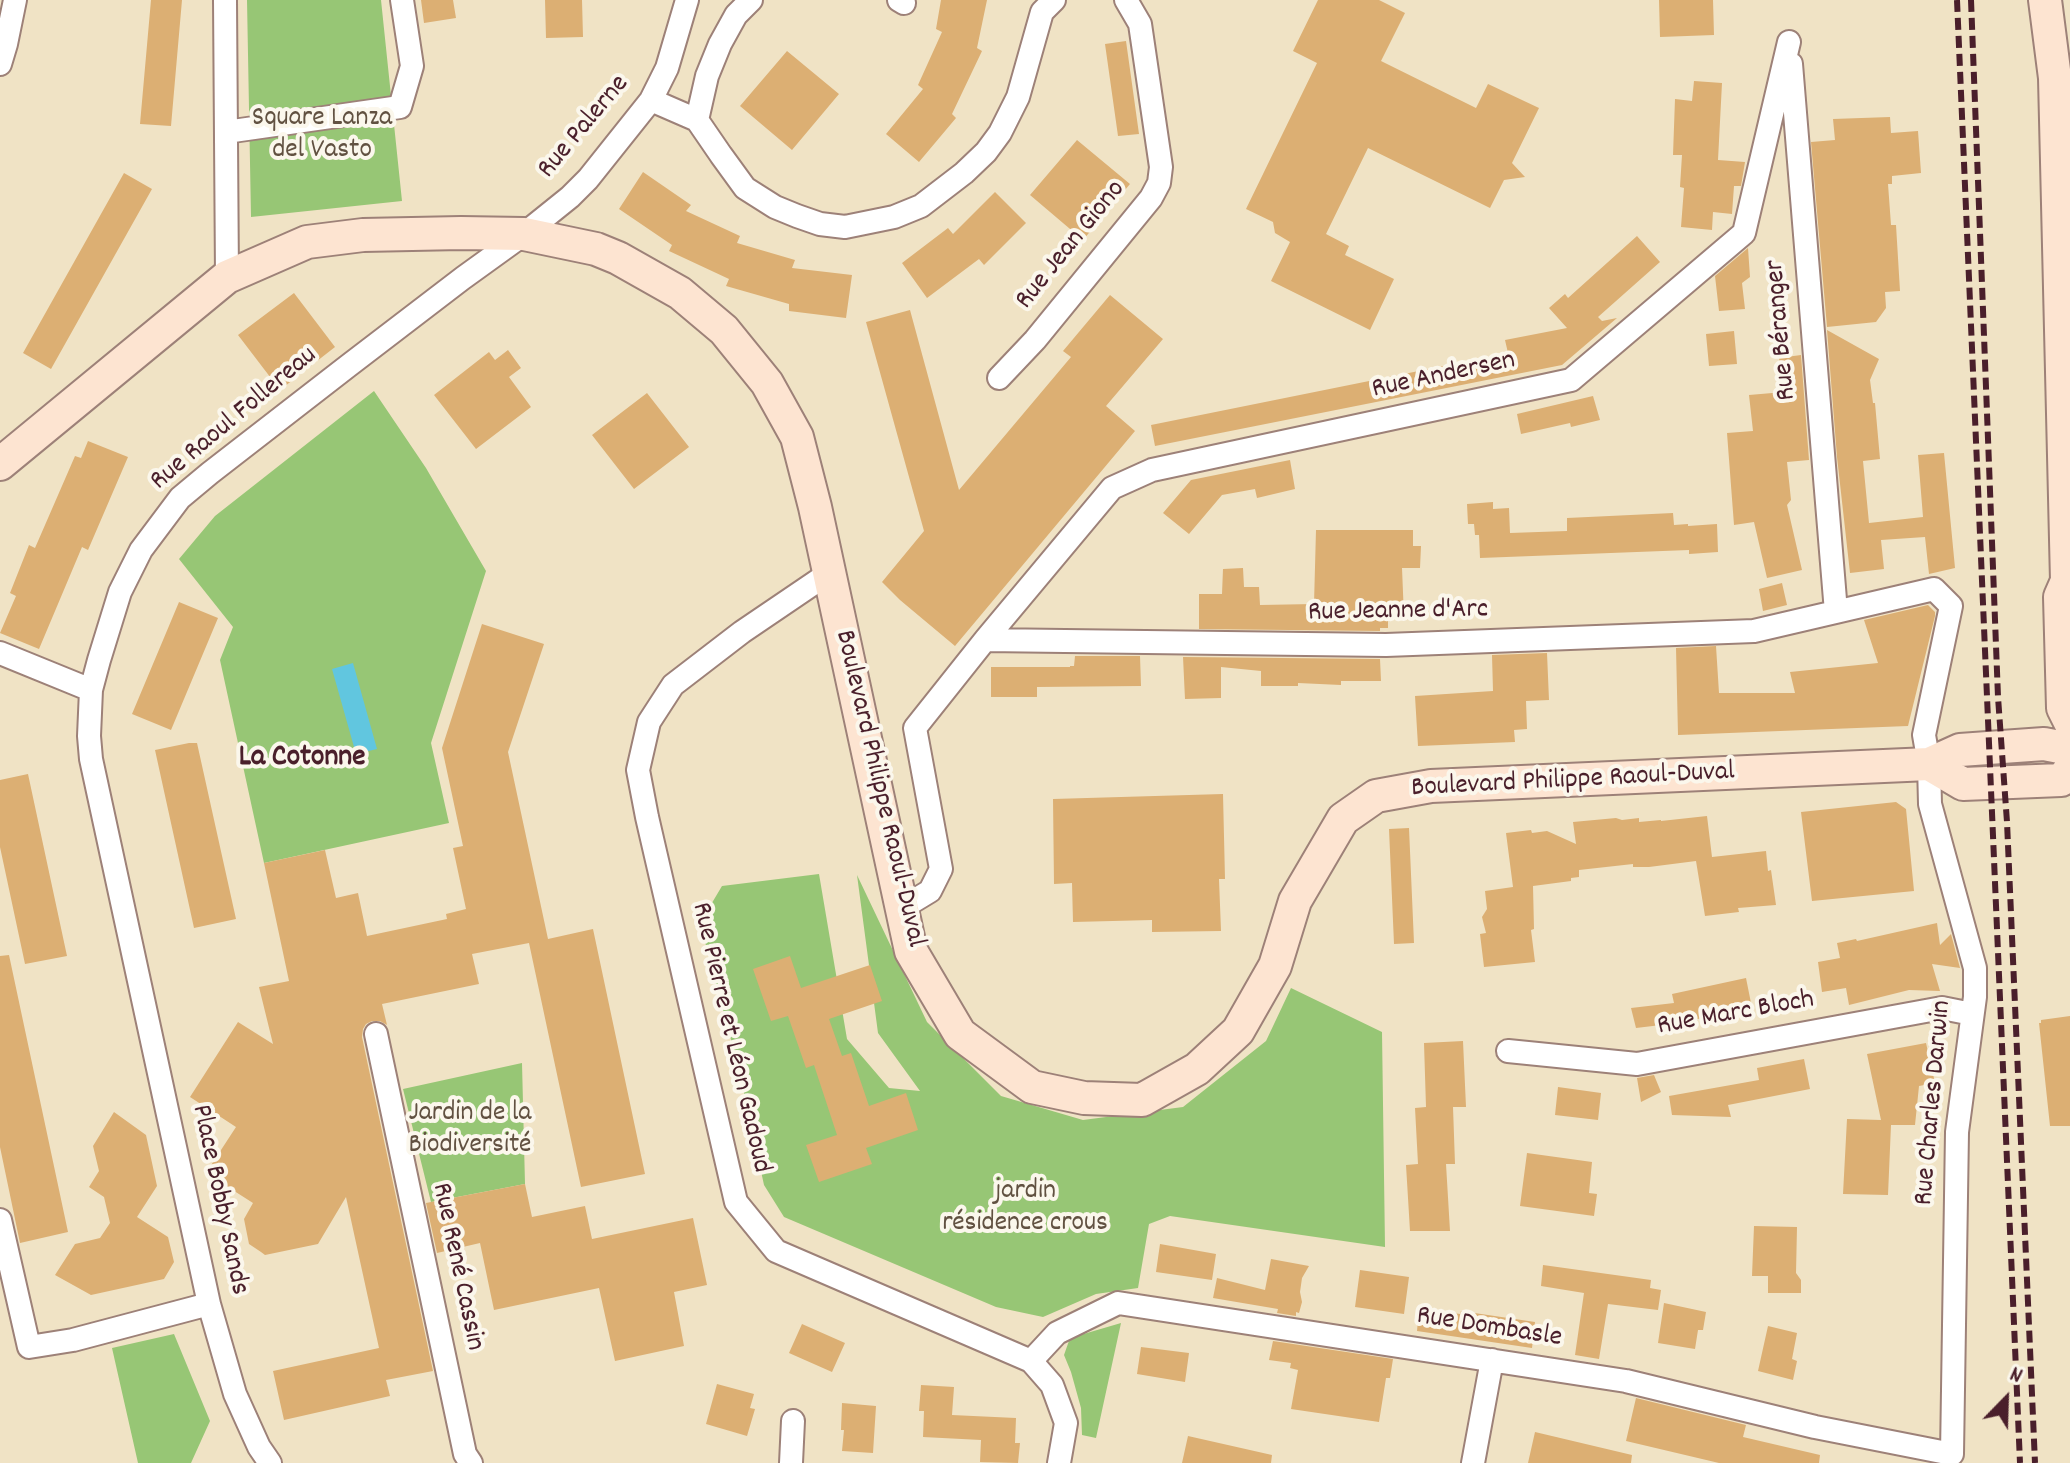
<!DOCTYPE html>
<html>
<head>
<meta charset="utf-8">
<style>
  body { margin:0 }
  #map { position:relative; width:2070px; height:1463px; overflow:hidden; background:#f0e3c5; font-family:Dekko,sans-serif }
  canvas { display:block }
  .north { position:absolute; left:1966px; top:1359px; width:80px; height:80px; -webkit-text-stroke:6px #fbf7ec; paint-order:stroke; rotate:23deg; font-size:22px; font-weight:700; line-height:32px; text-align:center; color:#4a1f2b }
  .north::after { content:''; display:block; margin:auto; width:28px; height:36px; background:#4a1f2b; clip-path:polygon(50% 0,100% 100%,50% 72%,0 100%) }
</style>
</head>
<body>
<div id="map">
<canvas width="2070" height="1463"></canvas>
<div class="north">N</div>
</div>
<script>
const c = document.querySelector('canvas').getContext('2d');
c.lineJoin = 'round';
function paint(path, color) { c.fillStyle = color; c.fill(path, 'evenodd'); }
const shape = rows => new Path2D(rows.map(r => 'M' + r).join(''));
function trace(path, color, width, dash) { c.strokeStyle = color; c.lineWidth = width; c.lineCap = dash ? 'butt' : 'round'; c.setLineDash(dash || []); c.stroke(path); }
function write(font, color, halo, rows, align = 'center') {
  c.font = font + ' Dekko,sans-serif'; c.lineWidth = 8; c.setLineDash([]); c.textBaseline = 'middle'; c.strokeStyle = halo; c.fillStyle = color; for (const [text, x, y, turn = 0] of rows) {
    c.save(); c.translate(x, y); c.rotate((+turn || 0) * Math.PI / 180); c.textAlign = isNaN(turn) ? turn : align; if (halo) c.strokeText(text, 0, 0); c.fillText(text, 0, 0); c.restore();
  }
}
paint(shape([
  [247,0,381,0,402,201,251,217],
  [374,391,426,468,486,571,431,743,449,823,264,863,220,660,233,627,179,559,215,516],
  [819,874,847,1039,889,1088,920,1091,878,1033,857,875,927,1022,1001,1096,1083,1120,1183,1107,1266,1041,1291,988,1382,1032,1385,1247,1170,1216,1149,1224,1138,1288,1096,1294,1043,1317,996,1307,784,1217,764,1185,739,1070,700,923,722,886],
  [522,1063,525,1184,431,1202,403,1089],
  [1121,1323,1096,1438,1082,1435,1081,1408,1071,1372,1064,1355,1070,1338],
  [174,1334,210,1421,191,1463,138,1463,112,1348]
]), '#97c675');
paint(shape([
  [353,663,377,749,356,754,332,669]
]), '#61c6df');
paint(shape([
  [151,0,182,0,171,126,140,124],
  [421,0,453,0,456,18,424,23],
  [545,0,582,0,583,37,546,38],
  [941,0,987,0,977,48,982,51,952,114,956,118,919,162,886,134,923,89,918,85,942,32,936,29],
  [1318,0,1379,0,1405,13,1381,61,1476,108,1488,84,1539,108,1512,163,1525,177,1504,180,1490,208,1368,148,1326,234,1349,246,1345,255,1394,279,1370,330,1271,281,1290,242,1275,233,1273,222,1246,209,1317,63,1293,51],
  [1659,0,1713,0,1714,35,1660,37],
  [1126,41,1139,134,1118,136,1105,44],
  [787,51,839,94,792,150,740,106],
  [1694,81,1722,83,1718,160,1745,162,1741,186,1734,186,1732,214,1713,212,1712,230,1681,227,1684,188,1680,187,1682,155,1673,155,1675,99,1692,101],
  [1890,117,1891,133,1918,131,1921,173,1892,176,1892,184,1888,184,1891,225,1896,225,1900,291,1885,292,1886,308,1876,322,1827,327,1811,142,1835,140,1833,119],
  [1077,140,1130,184,1083,240,1030,195],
  [643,172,691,205,686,211,740,236,737,243,795,260,792,268,852,275,846,318,789,311,789,304,726,286,729,279,669,251,672,245,619,209],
  [124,173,152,189,51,369,23,353],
  [995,192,1026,223,984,265,979,259,927,298,902,263,948,228,953,234],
  [1637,236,1660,262,1598,317,1602,321,1617,318,1562,365,1155,446,1151,425,1508,353,1505,340,1567,328,1549,308,1565,294,1568,298],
  [1748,248,1750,277,1742,283,1745,309,1719,311,1715,276],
  [294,293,335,347,280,390,238,335],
  [1110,295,1163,339,1106,406,1135,431,955,646,900,600,882,582,924,531,866,322,910,310,959,490,1071,357,1063,351],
  [1827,330,1879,359,1870,380,1873,403,1875,403,1880,459,1863,461,1869,523,1923,517,1918,455,1944,453,1955,568,1929,574,1925,537,1881,540,1884,569,1850,573,1837,457],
  [1734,331,1737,364,1709,366,1706,334],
  [508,350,521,368,509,377,531,407,476,449,434,395,489,352,495,360],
  [1801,355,1809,460,1787,462,1791,500,1787,505,1802,570,1767,578,1754,522,1734,525,1727,433,1753,431,1749,395,1784,392,1779,358],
  [647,393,689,447,634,489,592,435],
  [1593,396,1600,420,1571,427,1570,423,1521,434,1517,414],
  [88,441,128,457,88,550,82,547,39,649,0,633,16,596,10,593,29,545,35,548,75,456,81,458],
  [1290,460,1295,489,1257,498,1255,489,1222,495,1189,534,1163,513,1191,480],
  [1493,502,1493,509,1509,508,1510,533,1567,531,1567,518,1673,513,1674,525,1688,524,1688,526,1717,524,1718,552,1689,554,1689,550,1480,558,1479,535,1475,535,1474,524,1468,524,1467,504],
  [1316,530,1413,530,1413,546,1421,546,1420,568,1402,568,1404,617,1388,618,1388,628,1380,628,1380,631,1199,629,1199,594,1222,594,1223,569,1243,568,1244,587,1259,587,1260,605,1314,604],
  [1782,583,1787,605,1763,611,1759,589],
  [179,602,218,618,171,730,132,714],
  [1928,605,1935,612,1935,616,1908,726,1678,735,1676,648,1716,646,1719,693,1795,693,1790,672,1878,663,1864,620],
  [482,624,544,644,508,752,548,939,593,929,645,1174,581,1187,529,943,472,954,479,984,382,1004,387,1025,380,1021,372,1021,366,1024,363,1029,362,1037,433,1371,386,1380,390,1396,284,1420,273,1371,379,1348,346,1197,318,1244,265,1255,261,1252,249,1244,244,1219,253,1203,206,1173,236,1127,190,1097,238,1022,273,1044,259,987,289,981,264,863,325,850,336,898,358,893,367,936,447,919,446,914,466,909,453,848,463,846,442,748],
  [1547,653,1549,700,1526,701,1527,729,1514,730,1515,742,1418,746,1415,696,1493,691,1492,655],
  [1075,656,1140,656,1141,686,1037,687,1037,697,991,697,991,667,1070,667,1070,666,1074,666],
  [1183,657,1380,659,1381,681,1341,681,1341,685,1298,683,1298,686,1261,686,1261,671,1221,667,1221,698,1185,699],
  [189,743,197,743,236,919,194,928,155,750],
  [28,774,67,956,25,964,0,847,0,780],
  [1223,794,1225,879,1219,879,1221,931,1152,932,1152,920,1073,922,1072,883,1054,884,1053,799],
  [1896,802,1906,809,1914,891,1812,901,1801,812],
  [1707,816,1712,857,1766,851,1768,871,1771,870,1776,905,1738,908,1739,912,1705,916,1696,861,1649,867,1633,867,1633,864,1579,870,1579,877,1571,878,1571,881,1533,886,1534,929,1531,930,1535,962,1484,967,1480,934,1486,933,1482,917,1487,909,1485,891,1513,887,1506,833,1531,830,1532,833,1547,831,1576,844,1573,822,1616,818,1622,820,1639,818,1639,822,1661,820,1661,821],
  [1409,828,1414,943,1394,944,1389,829],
  [1937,923,1940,945,1951,934,1960,968,1932,964,1940,991,1909,990,1849,1005,1846,988,1822,992,1818,962,1840,958,1837,943,1856,939,1857,941],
  [9,955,68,1232,20,1243,0,1147,0,956],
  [790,956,801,988,870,965,882,1001,829,1019,842,1056,851,1053,869,1106,906,1093,918,1130,866,1148,872,1164,819,1182,806,1145,837,1135,814,1065,806,1068,788,1016,771,1021,753,969],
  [1746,978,1752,1008,1678,1023,1636,1028,1631,1008,1674,1003,1672,994],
  [2070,1016,2070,1126,2050,1126,2039,1023,2041,1023,2041,1020],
  [1463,1041,1466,1107,1453,1107,1455,1164,1446,1164,1450,1231,1410,1231,1406,1165,1418,1164,1415,1108,1426,1107,1424,1043],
  [1926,1043,1935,1083,1919,1086,1915,1125,1891,1125,1888,1195,1843,1194,1847,1119,1881,1120,1867,1054],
  [1804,1059,1810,1089,1728,1105,1731,1117,1672,1115,1669,1096,1759,1080,1757,1068],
  [1654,1075,1661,1092,1641,1102,1637,1078],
  [1558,1087,1601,1093,1598,1120,1555,1115],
  [114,1112,146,1135,157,1186,137,1217,168,1237,174,1262,164,1279,91,1295,55,1275,75,1244,100,1238,110,1223,104,1197,89,1187,99,1171,93,1146],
  [1527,1153,1592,1162,1589,1193,1597,1194,1594,1216,1520,1206],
  [525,1184,532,1217,585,1206,592,1239,693,1218,707,1285,674,1292,684,1346,615,1361,599,1288,494,1310,480,1243,437,1253,426,1203],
  [1754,1226,1797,1227,1796,1273,1801,1280,1801,1293,1768,1293,1768,1276,1752,1276],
  [1160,1244,1216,1254,1212,1280,1156,1272],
  [1271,1259,1309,1266,1302,1278,1300,1292,1302,1302,1299,1313,1296,1312,1296,1316,1277,1313,1278,1309,1213,1298,1217,1278,1265,1290],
  [1543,1265,1651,1280,1650,1288,1661,1290,1658,1310,1608,1304,1599,1359,1575,1355,1584,1293,1541,1286],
  [1360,1270,1409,1277,1404,1314,1355,1307],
  [1664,1303,1706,1312,1703,1330,1698,1330,1695,1349,1658,1343],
  [1419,1308,1460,1314,1461,1311,1535,1322,1532,1348,1417,1331],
  [802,1324,845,1343,832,1372,789,1353],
  [1768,1326,1797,1333,1792,1359,1797,1361,1793,1380,1758,1371],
  [1273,1341,1393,1359,1390,1378,1386,1378,1379,1422,1291,1409,1298,1370,1290,1368,1291,1363,1269,1360],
  [1141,1347,1189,1353,1185,1382,1137,1374],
  [717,1384,754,1394,750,1408,755,1409,747,1436,706,1424],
  [921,1385,954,1387,952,1415,1016,1418,1015,1443,1020,1443,1018,1463,980,1462,981,1440,923,1437,924,1411,919,1411],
  [1636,1398,1746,1425,1743,1437,1820,1455,1819,1463,1719,1463,1626,1441],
  [842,1403,876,1406,873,1453,842,1451,844,1430,841,1430],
  [1535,1432,1632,1455,1631,1463,1528,1463],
  [1188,1436,1272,1455,1271,1463,1182,1463]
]), '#dcaf73');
const street = shape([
  [225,0,227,277],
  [751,0,736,15,720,44,707,76,697,120,721,155,745,188,775,207,797,216,820,224,845,227,894,217,921,206,964,173,986,152,1000,133,1018,97,1042,12,1054,0],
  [899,0,904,3],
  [0,64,6,44,15,0],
  [1791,64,1836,612],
  [651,100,697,120],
  [226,132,400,107,412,66,402,0],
  [999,378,1035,340,1151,198,1159,183,1161,167,1140,24,1126,0],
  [829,573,742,632,673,685,649,722,638,770,647,817,736,1202,776,1251,1031,1361,1052,1385,1066,1423,1059,1463],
  [985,640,1112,488,1152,470,1571,380,1744,233,1789,42],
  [0,653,91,690],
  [902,908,930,891,941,869,915,728,985,640,1386,645,1754,631,1934,589,1951,606,1924,735,1929,764,1930,804,1975,968,1975,997,1957,1132,1952,1454,1815,1427,1626,1381,1118,1303,1057,1333,1031,1361],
  [376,1034,465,1454,471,1463],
  [1508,1051,1637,1064,1942,1008,1972,1014],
  [0,1220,29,1347,73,1340,209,1304],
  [270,1463,259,1447,235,1394,209,1304,91,759,89,736,91,690,99,660,120,592,141,550,180,498,210,473,348,366,463,278,524,234,570,197,588,179,651,100,667,68,687,0],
  [791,1463,793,1421],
  [1473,1463,1492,1360]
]);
const secondary = shape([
  [2045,0,2055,78,2067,581,2060,597,2063,708,2070,722],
  [0,464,227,277,307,242,363,235,461,233,524,234,596,249,618,258,680,293,724,330,767,383,797,437,815,507,911,951,960,1034,1032,1087,1084,1098,1142,1100,1197,1069,1238,1031,1275,966,1295,901,1343,819,1376,796,1431,786,1929,764,1960,750,2044,744,2070,749],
  [1929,764,1963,784,2061,780,2070,770]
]);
trace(street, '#9d8178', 26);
trace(secondary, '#9d8178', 36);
trace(street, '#fff', 22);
trace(secondary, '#fde4d1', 32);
trace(shape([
  [1957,0,2020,1463],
  [1971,0,1998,697,2007,822,2035,1463]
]), '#4a1f2b', 6, [12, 6]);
write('28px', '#615141', '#fbf7ec', [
  ["Square Lanza",322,120],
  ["del Vasto",322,152],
  ["Jardin de la",470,1115],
  ["Biodiversité",470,1147],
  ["jardin",1025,1193],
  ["résidence crous",1025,1225]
]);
write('28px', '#4a1f2b', '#fbf7ec', [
  ["Rue Palerne",585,128,-50],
  ["Rue Jean Giono",1072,246,-51],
  ["Rue Béranger",1783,330,-95],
  ["Rue Andersen",1444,377,-12],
  ["Rue Raoul Follereau",235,420,-40],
  ["Rue Jeanne d'Arc",1398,613,-1],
  ["Boulevard Philippe Raoul-Duval",1573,782,-3],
  ["Boulevard Philippe Raoul-Duval",878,789,77],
  ["Rue Marc Bloch",1736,1015,-10],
  ["Rue Pierre et Léon Gadoud",729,1038,77],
  ["Rue Charles Darwin",1935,1103,-85],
  ["Place Bobby Sands",218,1200,78],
  ["Rue René Cassin",456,1267,78],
  ["Rue Dombasle",1489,1329,9]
]);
write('bold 30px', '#4a1f2b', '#fbf7ec', [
  ["La Cotonne",302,760]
]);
</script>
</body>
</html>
